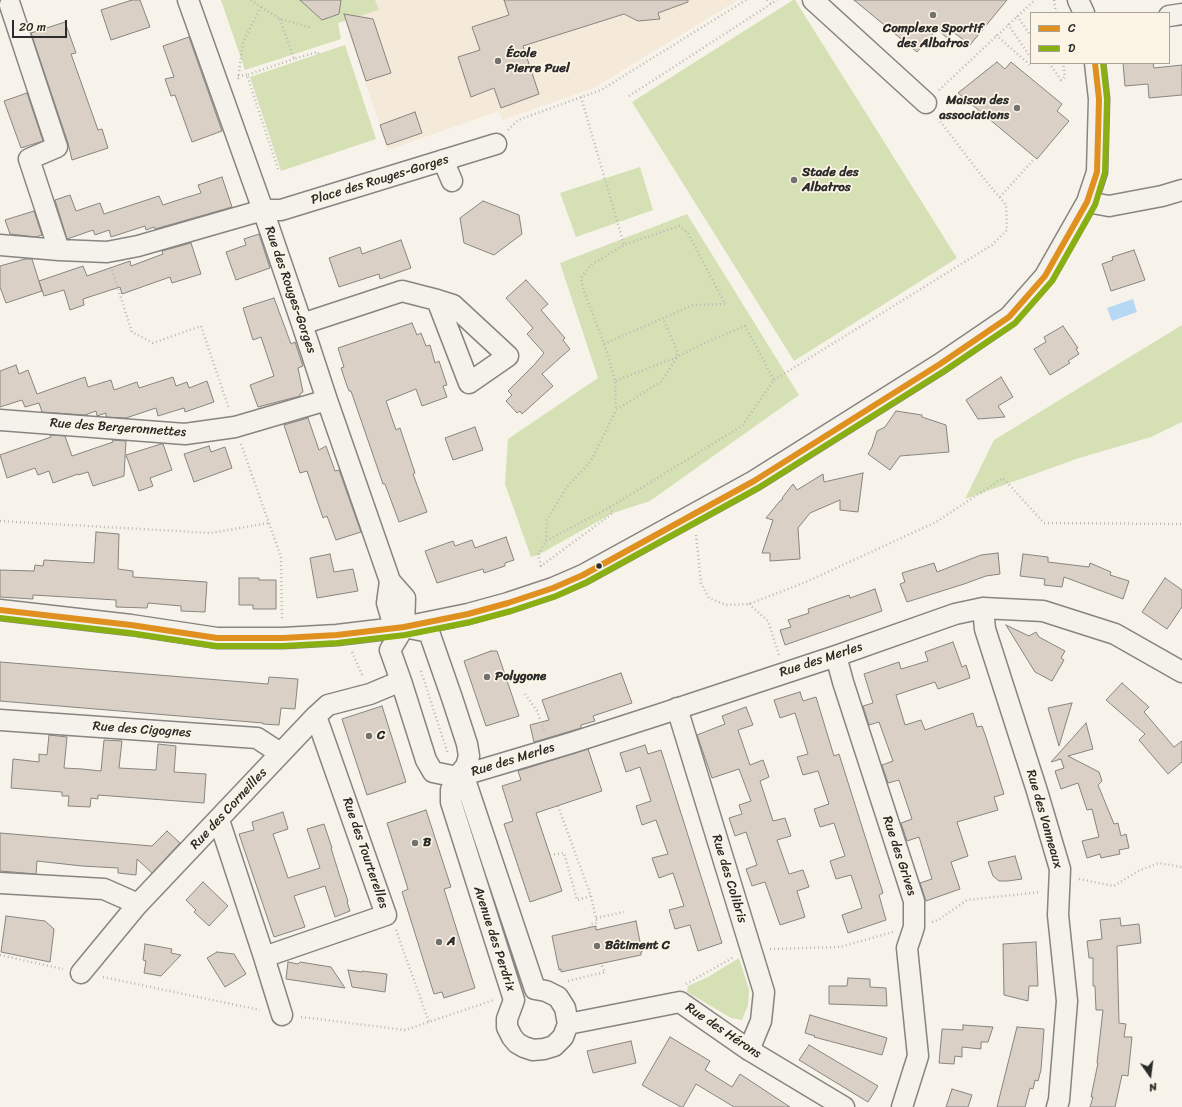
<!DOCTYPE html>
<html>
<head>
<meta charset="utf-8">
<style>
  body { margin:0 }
  #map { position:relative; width:1182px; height:1107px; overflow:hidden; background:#f7f3ea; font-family:Sriracha,sans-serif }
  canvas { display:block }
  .legend { position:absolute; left:1030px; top:12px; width:140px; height:52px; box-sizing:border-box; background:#fcf5e5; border:1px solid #a8a49b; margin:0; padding:5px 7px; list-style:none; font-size:12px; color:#2b2b2b }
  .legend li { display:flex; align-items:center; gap:8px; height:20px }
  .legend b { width:20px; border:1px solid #a8a49b }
  .north { position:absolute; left:1130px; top:1055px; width:40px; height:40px; -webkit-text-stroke:3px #fcf5e5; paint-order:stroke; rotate:166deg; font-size:11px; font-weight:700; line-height:16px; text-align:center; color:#2b2b2b }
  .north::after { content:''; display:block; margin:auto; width:14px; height:18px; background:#2b2b2b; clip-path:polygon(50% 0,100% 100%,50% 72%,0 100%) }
  .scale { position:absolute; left:12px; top:20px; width:55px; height:18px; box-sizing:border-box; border:2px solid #2b2b2b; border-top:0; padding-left:5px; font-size:12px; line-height:14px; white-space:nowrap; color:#2b2b2b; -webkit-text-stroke:3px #fcf5e5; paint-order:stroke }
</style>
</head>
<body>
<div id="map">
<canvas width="1182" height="1107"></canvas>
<ul class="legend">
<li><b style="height:5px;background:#e0901f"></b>C</li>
<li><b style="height:5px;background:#8aaf12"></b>D</li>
</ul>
<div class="north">N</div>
<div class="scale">20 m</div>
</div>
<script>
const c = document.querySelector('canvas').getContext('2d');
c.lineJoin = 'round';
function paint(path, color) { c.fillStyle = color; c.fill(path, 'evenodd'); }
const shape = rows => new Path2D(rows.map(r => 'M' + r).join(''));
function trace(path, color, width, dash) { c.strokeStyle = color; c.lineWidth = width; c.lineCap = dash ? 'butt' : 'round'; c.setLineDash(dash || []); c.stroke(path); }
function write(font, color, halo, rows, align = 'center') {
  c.font = font + ' Sriracha,sans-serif'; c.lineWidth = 3.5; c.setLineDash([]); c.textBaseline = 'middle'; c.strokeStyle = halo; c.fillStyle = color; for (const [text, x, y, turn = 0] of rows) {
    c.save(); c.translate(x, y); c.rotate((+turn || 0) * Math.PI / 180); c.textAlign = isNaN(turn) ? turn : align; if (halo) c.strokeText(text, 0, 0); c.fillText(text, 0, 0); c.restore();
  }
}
paint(shape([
  [375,0,738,0,594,88,502,120,499,111,388,150,345,21,378,10]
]), '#f5e9d9');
paint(shape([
  [221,0,375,0,379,10,338,23,341,39,245,70],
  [793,0,795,0,957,258,794,361,632,102],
  [345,45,376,139,281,171,250,77],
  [640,167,653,210,576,237,560,193],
  [687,214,799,395,650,501,613,513,538,555,531,557,505,484,508,439,598,378,560,263],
  [1182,325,1182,422,1151,437,1079,458,965,499,994,440],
  [739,958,749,990,748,1005,742,1020,731,1018,687,992,688,986,708,977]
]), '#d5e1b5');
paint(shape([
  [1133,299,1137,312,1112,321,1107,308]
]), '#b6d8f3');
const building = shape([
  [132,0,140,0,150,27,111,40,101,10,132,0],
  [300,0,341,0,339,14,322,20,300,0],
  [504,0,688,0,688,2,658,13,660,19,638,21,624,14,523,46,539,94,501,108,494,88,471,97,458,57,480,50,472,27,509,15,504,0],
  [854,0,1007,0,970,45,952,31,947,38,937,29,917,52,854,0],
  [344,14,373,19,391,73,366,81,344,14],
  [65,22,76,53,71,54,98,130,102,129,108,148,72,160,68,143,31,33,65,22],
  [189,37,222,131,192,142,175,95,171,96,165,79,174,77,163,46,189,37],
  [997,62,1005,69,1011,62,1062,104,1057,111,1069,121,1037,159,958,93,997,62],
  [1123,63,1153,63,1154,68,1182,65,1182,95,1149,98,1148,84,1125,86,1123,63],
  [27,93,43,141,21,148,4,101,27,93],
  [415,112,422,133,387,145,380,125,415,112],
  [222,177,232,207,155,229,154,227,146,230,145,226,111,237,109,230,95,235,93,230,67,239,55,200,70,195,76,211,100,203,104,214,159,196,163,205,178,200,201,193,198,185,222,177],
  [483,201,519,215,522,234,494,255,464,243,460,218,483,201],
  [34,211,42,235,36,237,10,234,5,220,34,211],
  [259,234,270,268,236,280,226,252,246,245,244,239,259,234],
  [401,240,411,268,380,279,379,274,339,287,329,258,360,247,362,254,401,240],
  [191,243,201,274,172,283,170,277,122,294,120,287,83,299,84,305,70,310,64,290,44,296,39,281,83,266,87,276,130,261,131,266,163,254,162,251,191,243],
  [1134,250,1145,280,1111,291,1102,264,1113,260,1112,257,1134,250],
  [25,259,32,259,42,291,6,303,0,287,0,266,25,259],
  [526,280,548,304,541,310,565,338,563,340,570,349,542,374,553,386,522,414,520,411,517,413,506,401,512,395,508,391,534,365,544,353,527,334,533,328,506,298,526,280],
  [274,298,291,344,295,342,303,366,298,368,303,392,300,394,300,396,258,407,250,385,274,376,261,337,253,340,243,308,274,298],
  [412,323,417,335,421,333,426,346,430,345,435,363,439,361,447,385,443,386,447,397,422,406,416,389,386,401,396,430,400,428,415,473,413,474,427,512,399,522,385,484,383,484,351,391,349,391,346,383,341,368,344,367,338,348,412,323],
  [1063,326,1078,348,1076,349,1079,354,1068,361,1070,363,1050,375,1034,349,1046,342,1044,337,1063,326],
  [16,365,19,374,28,370,37,394,85,377,88,387,111,380,114,390,137,382,139,388,173,377,176,386,187,382,189,388,207,381,214,402,185,412,184,408,158,416,156,408,126,418,106,417,106,413,97,416,96,411,85,415,42,412,39,403,25,407,22,400,0,407,0,371,16,365],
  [1001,377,1013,397,998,406,1005,417,978,419,966,400,1001,377],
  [896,411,922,415,922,417,946,425,949,452,900,456,890,470,868,454,872,447,877,431,885,427,896,411],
  [308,418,319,450,326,446,335,471,339,470,361,532,336,540,327,516,323,518,307,471,300,473,284,425,308,418],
  [475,427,483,450,453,460,445,438,475,427],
  [50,435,65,436,72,456,113,442,112,440,126,441,124,476,93,486,88,472,78,475,78,474,53,483,49,471,38,475,35,468,7,478,0,455,51,437,50,435],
  [161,444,163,444,172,470,150,478,153,486,139,491,126,455,161,444],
  [209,446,211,452,225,447,232,468,194,482,184,454,209,446],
  [863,473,858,512,840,510,840,500,810,513,798,528,800,559,770,561,770,553,762,553,773,520,766,518,780,501,783,499,782,498,793,484,797,490,823,474,824,482,863,473],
  [96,532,119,534,118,569,133,571,133,577,207,582,205,612,181,611,181,606,148,603,147,608,116,607,116,600,83,598,33,595,33,599,0,597,0,570,34,571,35,565,43,566,44,560,94,563,96,532],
  [506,537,514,560,505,563,505,566,484,573,483,569,437,583,425,551,453,541,455,546,472,540,475,548,506,537],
  [998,553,1000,574,986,576,964,584,907,602,900,584,905,582,902,573,934,563,937,572,981,555,998,553],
  [330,554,334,572,353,569,358,591,317,598,310,558,330,554],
  [1023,554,1048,557,1048,562,1089,567,1090,563,1111,572,1110,575,1129,581,1123,599,1064,577,1062,587,1044,585,1045,579,1020,576,1023,554],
  [239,578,259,578,259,580,276,580,276,609,253,609,253,605,239,605,239,578],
  [1165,578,1182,590,1182,607,1167,629,1142,612,1165,578],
  [875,589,882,611,785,645,780,630,791,627,788,620,809,613,808,609,849,595,850,598,875,589],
  [1006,625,1029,636,1036,632,1039,637,1065,651,1061,658,1064,660,1052,681,1035,672,1006,625],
  [953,642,962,667,966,665,970,678,938,689,935,682,896,695,905,725,921,720,925,730,973,713,977,727,982,726,986,737,1004,794,994,797,998,810,957,822,968,856,951,862,960,889,926,901,920,883,932,879,919,837,907,841,901,823,912,819,899,780,888,783,882,765,893,761,879,722,869,725,863,706,873,703,864,674,899,662,901,669,928,661,925,652,953,642],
  [491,651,497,651,519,716,486,726,464,661,491,651],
  [0,662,268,684,269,677,298,679,295,709,281,708,279,725,263,724,263,723,0,701,0,662],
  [621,673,632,703,593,716,595,721,581,725,581,728,534,742,530,725,549,720,542,700,621,673],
  [1122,683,1149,707,1144,712,1174,747,1182,741,1182,762,1168,774,1139,740,1145,734,1106,700,1122,683],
  [800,692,803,701,816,697,834,756,839,754,883,893,879,895,886,920,848,933,842,915,862,908,851,875,836,879,830,861,845,856,834,823,820,827,814,809,829,804,818,771,803,775,797,757,808,754,795,713,780,718,774,700,800,692],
  [1072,703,1059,746,1048,708,1072,703],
  [382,706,406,782,367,795,342,719,382,706],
  [746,707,753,725,738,730,750,765,763,760,769,777,760,781,773,821,785,818,791,836,777,840,789,874,803,870,809,887,797,891,805,917,780,925,765,882,752,886,746,869,757,865,746,832,735,836,729,818,742,814,739,805,751,801,739,769,712,778,697,735,725,724,722,716,746,707],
  [1086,723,1093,749,1068,756,1099,772,1102,781,1098,785,1114,824,1118,823,1121,836,1126,834,1129,848,1119,850,1120,854,1101,858,1100,854,1087,858,1082,841,1099,837,1092,809,1087,810,1078,783,1061,789,1055,771,1064,768,1061,759,1051,762,1086,723],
  [49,735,67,737,64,768,82,769,101,771,104,740,122,741,119,768,156,770,158,744,176,746,174,772,206,774,204,803,98,795,98,799,91,798,90,807,68,806,69,796,62,796,62,792,11,788,13,759,39,762,39,754,47,755,49,735],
  [645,745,648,754,661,750,722,943,698,951,690,925,675,929,669,910,684,906,673,873,659,878,652,858,668,854,656,820,642,825,636,806,651,801,640,767,626,772,620,753,645,745],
  [588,749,602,791,536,813,562,891,530,902,504,824,513,821,502,786,521,780,518,771,588,749],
  [426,810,451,887,444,889,475,988,444,998,442,992,434,994,402,892,408,889,387,823,426,810],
  [283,812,288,829,273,834,288,878,320,868,307,829,324,824,332,848,331,848,340,877,348,901,347,902,350,911,335,917,325,886,294,896,305,927,274,937,239,834,254,830,252,822,283,812],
  [167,831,180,843,152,873,137,859,136,875,118,873,118,868,82,866,37,861,36,874,0,871,0,833,152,846,167,831],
  [1015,856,1022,879,1008,881,999,881,993,876,988,862,1015,856],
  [203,882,228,906,209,926,194,912,196,910,186,900,203,882],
  [6,916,45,921,54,929,50,962,1,952,6,916],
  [1120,918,1121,926,1139,924,1141,943,1117,946,1119,1023,1126,1024,1124,1037,1132,1037,1128,1076,1122,1075,1115,1107,1090,1107,1093,1097,1091,1097,1098,1063,1097,1063,1103,1010,1096,1010,1095,986,1093,986,1093,958,1089,958,1087,941,1102,939,1100,920,1120,918],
  [636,921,642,952,641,952,641,955,561,972,561,969,559,970,552,936,596,926,596,930,636,921],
  [1036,942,1038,986,1029,986,1028,1001,1004,995,1003,944,1036,942],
  [145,944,172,949,171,953,181,955,161,976,144,973,146,961,143,960,145,944],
  [217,952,234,954,246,974,225,987,207,958,217,952],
  [288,962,298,964,300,962,331,967,345,988,286,979,288,962],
  [348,970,362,972,362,971,387,974,385,992,352,987,348,970],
  [848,978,870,979,870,987,886,988,887,1006,829,1004,829,986,847,986,848,978],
  [810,1015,887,1038,882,1055,814,1037,815,1036,805,1033,810,1015],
  [963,1025,993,1027,988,1042,981,1042,981,1049,962,1047,962,1057,955,1056,954,1064,939,1063,942,1029,963,1030,963,1025],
  [1017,1027,1044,1029,1041,1070,1038,1081,1035,1080,1033,1089,1030,1088,1025,1107,997,1107,1017,1027],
  [670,1037,710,1061,705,1070,732,1087,740,1074,790,1107,734,1107,696,1084,683,1107,681,1107,661,1096,642,1085,670,1037],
  [631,1041,636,1063,593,1073,587,1051,631,1041],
  [809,1045,878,1086,868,1102,799,1060,809,1045],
  [952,1089,972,1095,968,1107,946,1107,952,1089]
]);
paint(building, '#dad0c6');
trace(building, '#878581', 1);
const minor = shape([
  [188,0,263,210,302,324,327,400,390,581,405,598,404,627,390,650,401,681,426,760,433,772,457,777,467,786,535,989,546,991,558,997,565,1008,568,1024,563,1037,554,1046,544,1049,533,1050,524,1047,517,1043,512,1037,507,1027,507,1019,514,1000,451,802,451,790,457,777,466,766,469,756,467,744,452,698,429,632,404,627,392,620,387,603,390,581],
  [813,0,926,103],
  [1078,0,1084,13],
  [10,5,57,147,29,159,59,250],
  [1169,16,1182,14],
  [443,160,452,181],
  [1087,202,1109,206,1162,196,1182,190],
  [0,245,59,250,107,252,138,246,263,210,281,210,496,144],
  [302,324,402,291,437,300,469,383,508,356,453,305,437,300],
  [0,420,185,434,235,427,327,400],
  [983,608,985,629,1037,791,1060,869,1058,915,1067,1001,1059,1100,1057,1107],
  [0,610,131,625,217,638,283,638,337,635,404,627,468,614,508,603,553,588,583,575,754,481,940,364,1009,317,1045,276,1087,202,1097,172,1099,99,1095,63],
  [836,656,843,682,914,901,914,927,907,948,918,1056,902,1107],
  [677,708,764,992,761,1021,749,1050],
  [0,720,257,738,280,753],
  [457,777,571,743,658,715,836,656,955,614,983,608,1043,611,1115,634,1182,672],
  [219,820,264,957,282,1015],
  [0,883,104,889,138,904],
  [264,957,386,915,316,716],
  [81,973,138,904,316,716,328,705,370,694,401,681],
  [568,1024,680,1002,749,1050,844,1107]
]);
trace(minor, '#878581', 23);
trace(shape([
  [767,0,771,4],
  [1054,0,1056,13],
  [261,7,280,19,312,28],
  [1017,16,1031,36],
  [280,19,294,59,317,52,319,54],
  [1008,24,1031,58],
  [996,35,1030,65,1031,63],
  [1049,63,1061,80,1065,77,1063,63],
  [238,76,247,75],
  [238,79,243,42,261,7,251,0],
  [939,90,1035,0],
  [629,96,777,0],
  [581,97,624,245],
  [508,130,518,120,601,90,746,0],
  [278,169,247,75,294,59],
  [1000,197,1034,159],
  [112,270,132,332,153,343,201,326,229,409],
  [604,344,693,305,725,304,688,233,679,226,624,245,591,265,581,278,584,291,604,344,607,352,615,381,616,410],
  [774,380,992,245,1007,230,1006,205,981,175,937,117],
  [241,444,281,557,282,620],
  [610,507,613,513,541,566,538,555,546,541,547,520,566,488,591,461,616,410,662,381,677,357,677,350,663,319],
  [0,521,211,533,268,523],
  [696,535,701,583,709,598,726,605,749,604,806,582,936,522,1003,478,1044,523,1182,524],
  [546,541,610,507,742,426,774,380,745,326,707,342,677,357,615,381],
  [749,604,768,621,779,655],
  [352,652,363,677],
  [421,671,448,754],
  [525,694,537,711,545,733],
  [558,806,591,896,597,923,591,924,590,928],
  [550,855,564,853,577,900,591,896],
  [1079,879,1114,886,1138,871,1159,863,1182,867],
  [596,918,624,912],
  [932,922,938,920,967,900,1040,892],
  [396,930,429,1022],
  [770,949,840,947,893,932],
  [0,955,63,969],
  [103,977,260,1010],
  [568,981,605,972,601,964],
  [686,984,734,957],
  [301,1017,405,1030,494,1000]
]), '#bbb8b4', 2.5, [1, 3]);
trace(minor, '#f5f2ec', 20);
trace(shape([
  [0,610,131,625,217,638,283,638,337,635,404,627,468,614,508,603,553,588,583,575,754,481,940,364,1009,317,1045,276,1087,202,1097,172,1099,99,1095,63]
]), '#e0901f', 6);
trace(shape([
  [0,618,130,633,216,646,283,646,337,643,405,635,470,622,511,611,556,596,587,582,758,488,944,371,1015,323,1052,281,1095,205,1105,172,1107,99,1103,63]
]), '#8aaf12', 6);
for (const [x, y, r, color] of [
  [933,15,4,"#72716e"],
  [498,61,4,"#72716e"],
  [1017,108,4,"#72716e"],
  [794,180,4,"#72716e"],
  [599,566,3.5,"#2b2b2b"],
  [487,677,4,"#72716e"],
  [369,736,4,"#72716e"],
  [415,843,4,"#72716e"],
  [439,942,4,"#72716e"],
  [597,946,4,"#72716e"]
]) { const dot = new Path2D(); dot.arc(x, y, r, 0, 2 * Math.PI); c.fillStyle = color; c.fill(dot); trace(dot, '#fcf5e5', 1.5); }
write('bold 13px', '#2b2b2b', '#fcf5e5', [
  ["Complexe Sportif",933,29,"center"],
  ["des Albatros",933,44,"center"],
  ["École",506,54],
  ["Pierre Puel",506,69],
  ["Maison des",1009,101,"right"],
  ["associations",1009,116,"right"],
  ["Stade des",802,173],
  ["Albatros",802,188],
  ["Polygone",495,677],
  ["C",377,736],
  ["B",423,843],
  ["A",447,942],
  ["Bâtiment C",605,946]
], 'left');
write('13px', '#2b2b2b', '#fcf5e5', [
  ["Place des Rouges-Gorges",380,180,-17],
  ["Rue des Rouges-Gorges",290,290,71],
  ["Rue des Bergeronnettes",118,428,4],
  ["Rue des Merles",821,660,-18],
  ["Rue des Cigognes",142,730,4],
  ["Rue des Merles",513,760,-17],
  ["Rue des Corneilles",229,809,-47],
  ["Rue des Vanneaux",1044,819,74],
  ["Rue des Tourterelles",365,853,71],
  ["Rue des Grives",899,856,72],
  ["Rue des Colibris",729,879,73],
  ["Avenue des Perdrix",494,939,72],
  ["Rue des Hérons",723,1031,34]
]);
</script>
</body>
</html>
